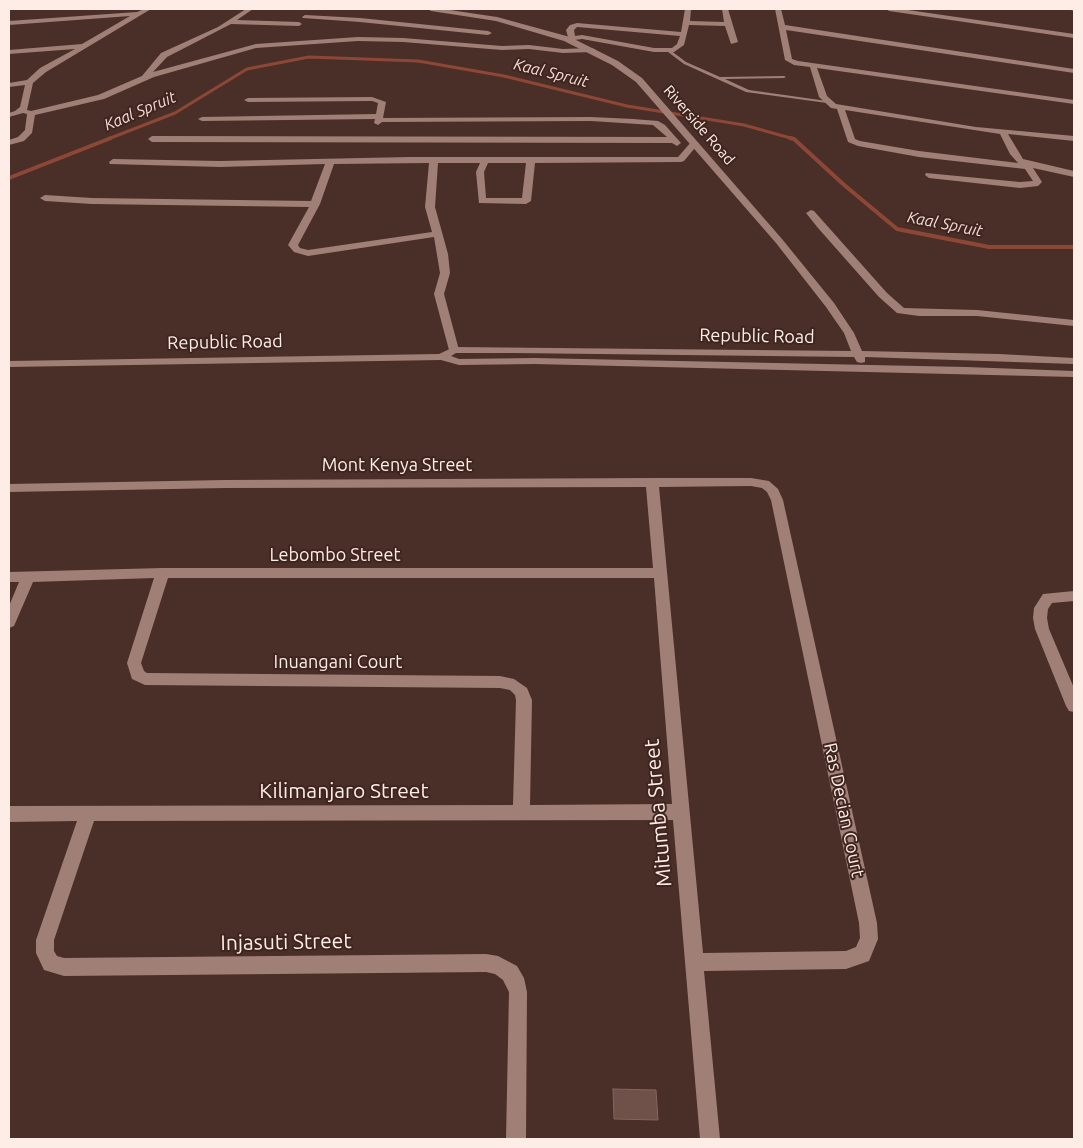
<!DOCTYPE html>
<html>
<head>
<meta charset="utf-8">
<style>
  body { margin:0 }
  #map { position:relative; width:1083px; height:1148px; overflow:hidden; background:#4a2f28; font-family:Ubuntu,sans-serif }
  canvas { display:block }
  .frame { position:absolute; inset:0; border:10px solid #feece7; pointer-events:none }
</style>
</head>
<body>
<div id="map">
<canvas width="1083" height="1148"></canvas>
<div class="frame"></div>
</div>
<script>
const c = document.querySelector('canvas').getContext('2d');
c.lineJoin = 'round';
const shape = rows => new Path2D(rows.map(r => 'M' + r).join(''));
function trace(path, color, width, dash) { c.strokeStyle = color; c.lineWidth = width; c.lineCap = dash ? 'butt' : 'round'; c.setLineDash(dash || []); c.stroke(path); }
function paint(path, color) { c.fillStyle = color; c.fill(path, 'evenodd'); }
function write(font, color, halo, rows, align = 'center') {
  c.font = font + ' Ubuntu,sans-serif'; c.lineWidth = 4; c.setLineDash([]); c.textBaseline = 'middle'; c.strokeStyle = halo; c.fillStyle = color; for (const [text, x, y, turn = 0] of rows) {
    c.save(); c.translate(x, y); c.rotate((+turn || 0) * Math.PI / 180); c.textAlign = isNaN(turn) ? turn : align; if (halo) c.strokeText(text, 0, 0); c.fillText(text, 0, 0); c.restore();
  }
}
trace(shape([
  [108,139,175,113,247,69,309,57,418,61,504,76,627,106,744,125,794,139]
]), '#8d4736', 3);
trace(shape([
  [790,138,794,139,843,184,897,229,989,247,1074,247],
  [9,178,111,138]
]), '#8d4736', 4);
const building = shape([
  [613,1089,656,1090,658,1120,614,1119,613,1089]
]);
paint(building, '#6f5149');
trace(building, '#85655d', 1);
paint(shape([
  [668,50,670,50,686,62,720,77,784,76,786,77,784,78,725,79,749,90,827,101,829,102,827,103,746,92,684,64,668,52,668,50]
]), '#a07f77');
paint(shape([
  [144,9,151,9,46,72,33,83,27,110,31,111,98,95,142,76,161,53,218,27,246,9,253,9,237,20,299,22,302,24,299,26,231,24,167,57,153,72,256,44,358,37,403,38,502,46,529,45,563,49,592,48,596,50,592,52,563,53,529,49,502,50,403,42,358,41,256,48,154,77,104,99,35,115,32,133,24,141,9,145,9,140,18,137,25,130,27,114,23,113,9,117,9,113,15,111,20,107,25,85,9,87,9,83,27,80,40,68,75,49,9,54,9,50,82,44,130,16,9,25,9,21,137,12,144,9],
  [685,9,691,9,690,21,724,22,722,9,728,9,738,42,731,44,725,26,689,25,684,45,674,52,654,52,582,39,567,41,563,39,568,37,566,30,570,25,577,23,681,32,685,9],
  [577,27,680,36,677,44,672,48,654,48,582,35,575,36,574,30,577,27],
  [775,9,781,9,785,25,1074,69,1074,73,786,30,792,59,798,61,1074,100,1074,104,817,68,827,96,836,104,976,127,1074,136,1074,141,1008,134,1023,159,1074,171,1074,177,1033,168,1042,182,1038,186,1020,188,929,178,925,175,926,173,1020,182,1033,181,1025,169,919,157,858,146,848,142,837,109,831,108,819,97,810,67,794,65,785,60,775,9],
  [845,110,1000,134,1010,154,1018,163,919,151,860,141,855,139,845,110],
  [886,9,901,9,1074,34,1074,38,889,11,886,9],
  [1070,9,1074,9,1074,11,1071,10,1070,9],
  [305,15,360,18,488,31,492,33,488,35,360,22,303,18,302,17,305,15],
  [372,97,386,102,383,118,591,117,633,119,658,121,665,125,681,143,677,146,672,143,152,142,148,139,152,136,667,137,653,125,591,121,382,122,378,125,374,123,375,119,202,121,198,119,202,117,376,114,378,103,372,101,248,102,244,100,248,98,372,97],
  [692,141,699,143,684,161,681,162,535,163,531,201,526,204,479,203,476,172,480,163,438,163,435,207,448,254,450,273,444,294,459,350,454,353,449,350,434,294,440,273,434,237,308,256,294,252,288,245,309,207,92,204,45,201,40,198,45,195,92,198,311,201,325,164,220,167,110,164,109,162,113,159,220,161,410,157,678,157,692,141],
  [429,163,425,207,432,232,308,250,300,248,298,245,320,204,334,164,429,163],
  [488,163,526,163,522,198,486,198,484,172,488,163],
  [811,210,814,211,887,293,904,308,977,310,1074,320,1074,326,977,316,919,316,897,313,879,297,818,228,806,213,811,210],
  [652,478,751,478,769,481,778,489,783,500,877,923,878,939,869,961,846,969,704,971,720,1139,700,1139,673,820,94,821,54,940,54,951,57,956,64,958,486,954,498,956,517,966,524,978,527,992,526,1139,506,1139,509,992,503,980,495,974,486,972,64,976,44,970,36,953,36,940,77,821,9,822,9,806,513,805,516,700,515,695,510,690,500,688,145,685,132,679,127,663,154,578,33,582,14,626,9,628,9,606,19,582,9,582,9,572,163,568,653,568,646,487,225,488,9,492,9,484,225,480,652,478],
  [751,486,762,488,767,492,771,500,859,923,860,938,856,947,846,951,703,953,659,487,751,486],
  [168,578,654,578,672,804,530,805,532,700,527,688,514,679,500,676,147,673,144,671,141,663,168,578],
  [1074,591,1074,601,1052,603,1048,609,1047,618,1049,629,1074,688,1074,712,1069,711,1066,706,1035,629,1033,618,1034,608,1043,594,1074,591]
]), '#a07f77');
paint(shape([
  [428,9,443,9,497,17,570,37,618,61,642,78,782,239,834,303,854,333,862,351,999,354,1074,358,1074,364,865,357,865,362,861,363,857,362,854,357,513,353,456,353,451,356,459,359,535,358,966,367,1074,371,1074,377,535,364,459,365,441,360,9,367,9,361,439,354,454,347,851,351,844,333,826,307,776,243,636,82,612,65,564,41,496,21,431,11,428,9]
]), '#a07f77');
write('15px', '#feece7', '#3f251e', [
  ["Riverside Road",699,125,49]
]);
write('italic 16px', '#f3dcd7', '#3f251e', [
  ["Kaal Spruit",551,73,14],
  ["Kaal Spruit",140,111,-23],
  ["Kaal Spruit",945,224,11]
]);
write('18px', '#feece7', '#3f251e', [
  ["Republic Road",757,336,1],
  ["Republic Road",225,342,-1],
  ["Mont Kenya Street",397,465],
  ["Lebombo Street",335,555],
  ["Inuangani Court",338,662],
  ["Ras Decian Court",844,810,78]
]);
write('21px', '#feece7', '#3f251e', [
  ["Kilimanjaro Street",344,791],
  ["Mitumba Street",658,813,-95],
  ["Injasuti Street",286,942,-1]
]);
</script>
</body>
</html>
